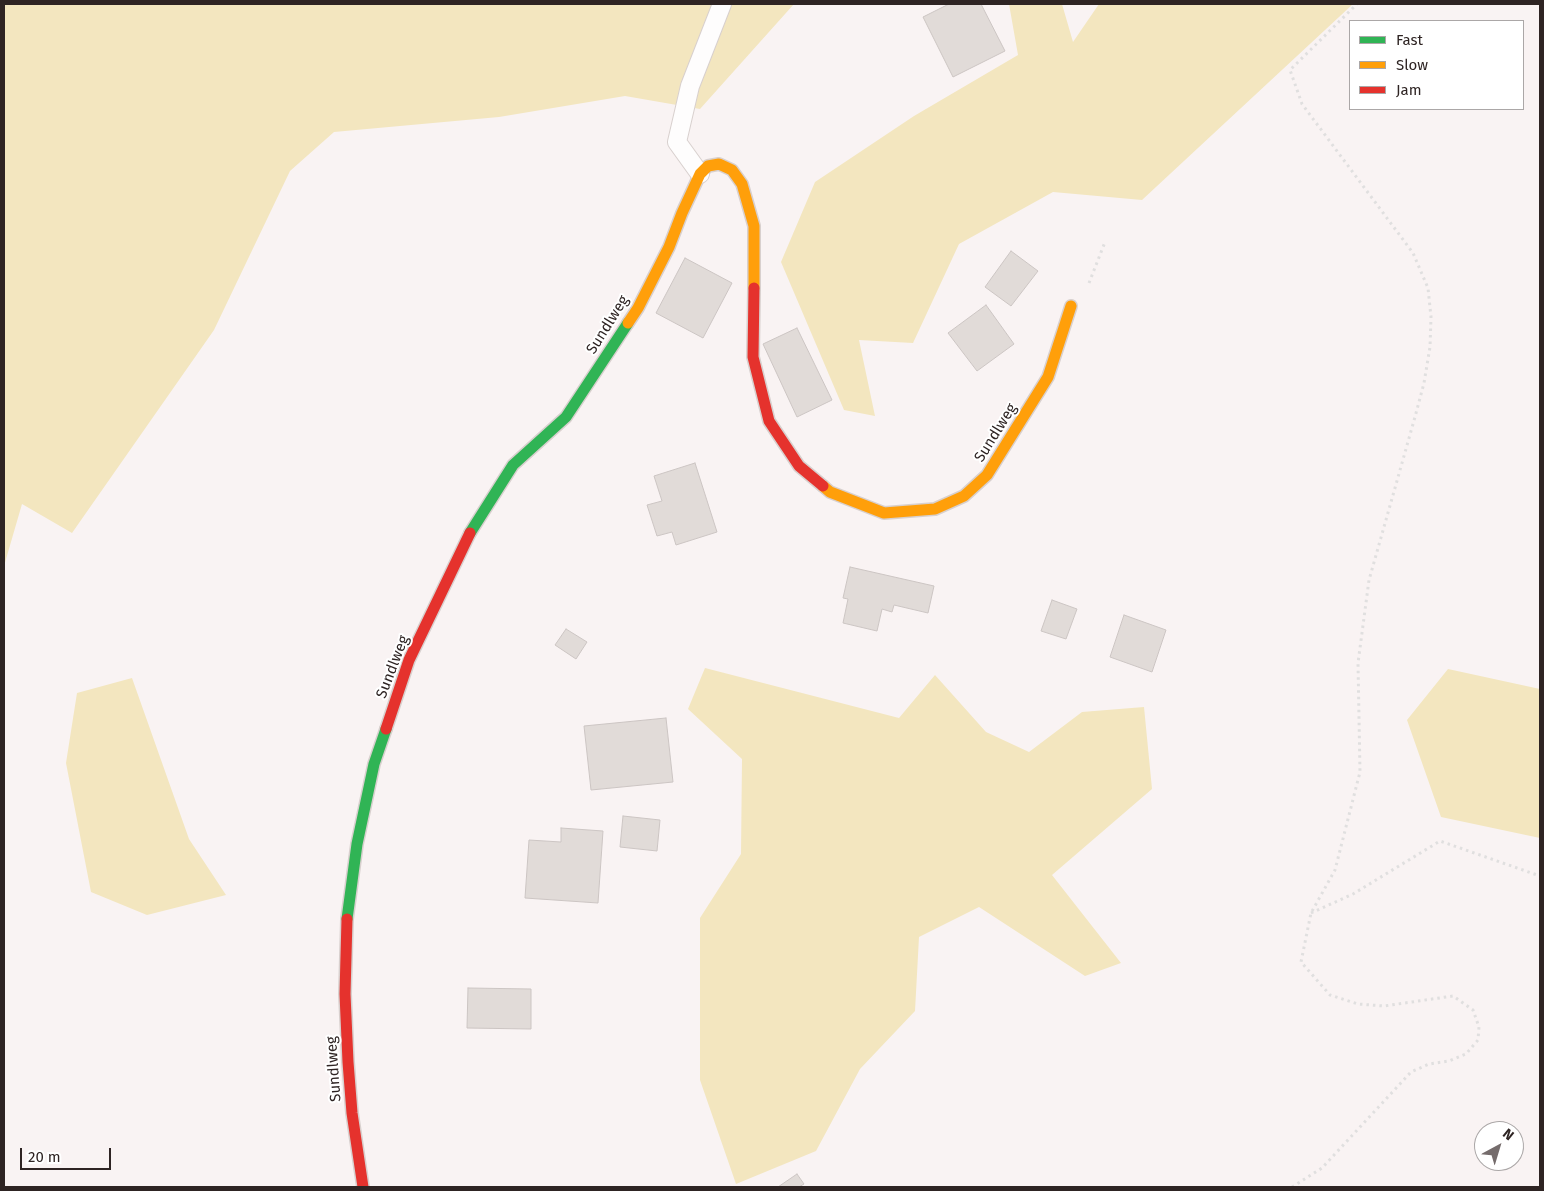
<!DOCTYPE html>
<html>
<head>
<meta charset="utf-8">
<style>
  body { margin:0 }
  #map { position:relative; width:1544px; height:1191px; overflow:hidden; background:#f9f3f3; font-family:"Fira Sans",sans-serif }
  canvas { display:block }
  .frame { position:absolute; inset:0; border:5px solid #2e2423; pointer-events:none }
  .legend { position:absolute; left:1349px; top:20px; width:175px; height:90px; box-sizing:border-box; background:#fff; border:1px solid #aba7a7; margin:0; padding:6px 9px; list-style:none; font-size:15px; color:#2e2423 }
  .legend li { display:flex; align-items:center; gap:10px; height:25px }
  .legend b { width:25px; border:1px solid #aba7a7 }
  .north { position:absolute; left:1474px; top:1121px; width:50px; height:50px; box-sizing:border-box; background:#fff; border:1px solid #aba7a7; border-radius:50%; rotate:39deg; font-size:14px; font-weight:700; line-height:20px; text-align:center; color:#2e2423 }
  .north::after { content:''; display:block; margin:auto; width:18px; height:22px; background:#756c6c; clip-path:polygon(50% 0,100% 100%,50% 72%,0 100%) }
  .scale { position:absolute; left:20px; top:1148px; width:91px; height:22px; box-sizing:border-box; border:2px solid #2e2423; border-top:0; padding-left:6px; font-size:15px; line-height:18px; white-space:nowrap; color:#2e2423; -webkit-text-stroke:4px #fff; paint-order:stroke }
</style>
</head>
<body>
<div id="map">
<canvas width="1544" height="1191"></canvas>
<div class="frame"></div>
<ul class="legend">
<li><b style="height:6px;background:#30b455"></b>Fast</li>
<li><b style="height:6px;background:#ff9f0a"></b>Slow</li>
<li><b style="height:6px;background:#e5322d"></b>Jam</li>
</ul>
<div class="north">N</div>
<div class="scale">20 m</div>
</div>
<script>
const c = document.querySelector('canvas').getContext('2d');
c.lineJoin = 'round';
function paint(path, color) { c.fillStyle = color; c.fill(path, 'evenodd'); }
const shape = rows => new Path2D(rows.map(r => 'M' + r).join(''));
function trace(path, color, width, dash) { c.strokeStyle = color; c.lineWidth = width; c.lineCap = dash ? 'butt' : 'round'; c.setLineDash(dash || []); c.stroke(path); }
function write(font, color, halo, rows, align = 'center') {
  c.font = font + ' "Fira Sans",sans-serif'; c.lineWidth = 4; c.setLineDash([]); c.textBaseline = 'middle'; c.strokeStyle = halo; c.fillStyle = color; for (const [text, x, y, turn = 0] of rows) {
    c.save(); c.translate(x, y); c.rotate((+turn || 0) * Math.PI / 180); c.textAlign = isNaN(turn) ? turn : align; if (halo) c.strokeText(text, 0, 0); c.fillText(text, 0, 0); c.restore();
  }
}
paint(shape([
  [4,4,794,4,700,109,625,96,499,117,334,132,290,171,214,330,72,533,22,504,4,566],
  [1009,4,1062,4,1073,42,1099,4,1353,4,1142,200,1053,192,959,244,913,343,859,340,875,416,844,410,781,262,815,182,914,116,1018,55],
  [705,668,899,718,935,675,986,732,1029,752,1082,712,1144,707,1152,789,1052,875,1121,963,1085,976,979,907,919,937,915,1011,860,1069,816,1151,736,1184,700,1080,700,918,741,854,742,759,688,709],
  [1448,669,1540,689,1540,838,1441,817,1407,720],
  [132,678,189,839,226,895,147,915,91,892,66,763,77,693]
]), '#f3e6bf');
const building = shape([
  [949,4,981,4,1005,51,953,77,923,17,949,4],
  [1011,251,1038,271,1011,306,985,287,1011,251],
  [685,258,732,283,703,338,656,313,685,258],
  [986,305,1014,344,977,371,948,333,986,305],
  [797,328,832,400,797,417,763,344,797,328],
  [695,463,717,532,676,545,672,532,657,536,647,505,662,501,654,476,695,463],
  [850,567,934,586,928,613,894,605,892,612,882,609,877,631,843,623,848,599,843,598,850,567],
  [1052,600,1077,609,1066,639,1041,631,1052,600],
  [1124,615,1166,630,1152,672,1110,657,1124,615],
  [566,629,587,642,576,659,555,645,566,629],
  [666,718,673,782,591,790,584,726,666,718],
  [623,816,660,820,657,851,620,847,623,816],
  [561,828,603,831,598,903,525,898,529,840,561,842,561,828],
  [468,988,531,989,531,1029,467,1028,468,988],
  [797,1174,804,1184,799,1187,778,1187,797,1174]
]);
paint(building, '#e1dbd8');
trace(building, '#ccc5c3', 1);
const lane = shape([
  [700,174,677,142,690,86,722,4]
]);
const fast = shape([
  [470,533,513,465,566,417,628,323],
  [347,919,357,844,374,764,386,729]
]);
const slow = shape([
  [628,323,638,308,669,247,682,213,700,174,708,166,719,164,732,170,742,184,754,226,754,288],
  [823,486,830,492,884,513,935,509,964,496,987,475,1048,377,1071,306]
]);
const jam = shape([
  [754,288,753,357,769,421,799,466,823,486],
  [386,729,409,660,470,533],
  [347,919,345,994,348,1062,352,1113,363,1187]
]);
trace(lane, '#d8d0ce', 20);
trace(fast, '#d8d0ce', 14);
trace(slow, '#d8d0ce', 14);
trace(jam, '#d8d0ce', 14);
trace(shape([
  [1089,283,1105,242],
  [1311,913,1353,894,1440,841,1540,876],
  [1292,1187,1322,1168,1411,1072,1429,1064,1449,1061,1466,1054,1478,1040,1479,1027,1473,1010,1453,996,1384,1006,1358,1004,1330,995,1301,962,1311,913,1335,870,1360,772,1358,663,1369,580,1415,417,1424,383,1430,347,1431,317,1428,288,1413,253,1302,104,1290,70,1357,4]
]), '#e0dfdf', 3, [2.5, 4]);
trace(lane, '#fefdfd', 18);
trace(fast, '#30b455', 11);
trace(slow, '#ff9f0a', 11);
trace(jam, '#e5322d', 11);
write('15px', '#2e2423', '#fff', [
  ["Sundlweg",608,325,-58],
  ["Sundlweg",996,433,-58],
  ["Sundlweg",393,667,-69],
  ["Sundlweg",334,1069,-94]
]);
</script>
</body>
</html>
